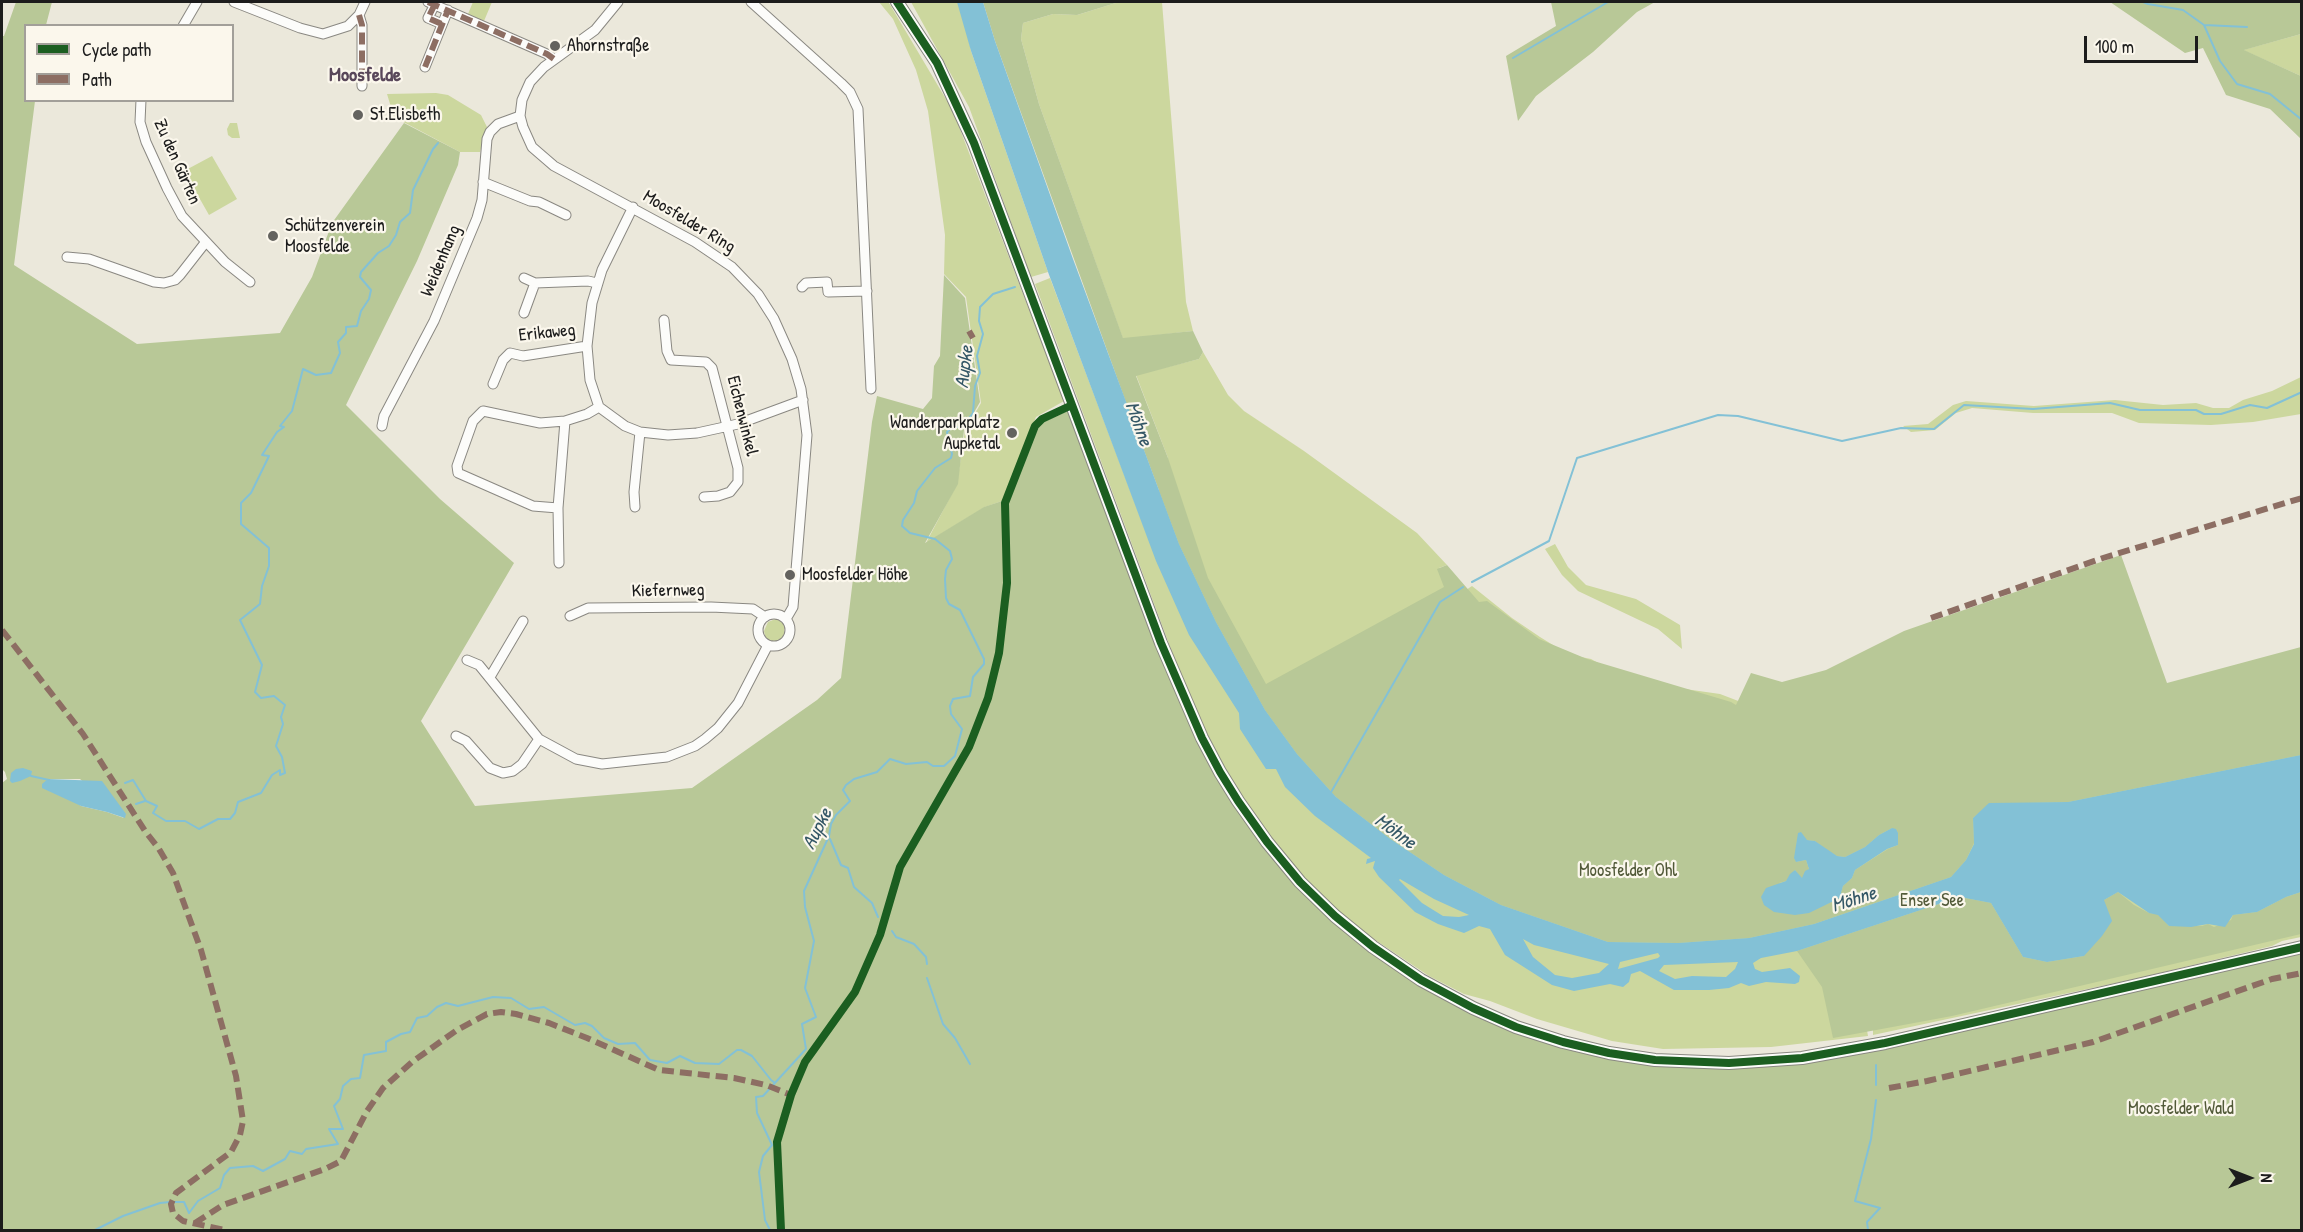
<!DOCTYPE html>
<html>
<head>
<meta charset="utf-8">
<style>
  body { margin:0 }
  #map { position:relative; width:2303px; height:1232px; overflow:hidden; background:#ebe8db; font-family:"Patrick Hand",sans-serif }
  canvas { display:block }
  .frame { position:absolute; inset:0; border:3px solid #1c1c1c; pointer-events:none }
  .legend { position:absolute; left:24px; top:24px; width:210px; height:78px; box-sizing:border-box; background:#fbf7ec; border:2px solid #a29f99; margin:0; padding:8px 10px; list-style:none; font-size:18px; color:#1c1c1c }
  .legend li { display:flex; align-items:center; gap:12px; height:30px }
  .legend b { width:30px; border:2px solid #a29f99 }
  .north { position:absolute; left:2219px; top:1148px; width:60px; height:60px; -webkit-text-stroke:4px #fbf7ec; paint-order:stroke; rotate:90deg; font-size:16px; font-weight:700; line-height:24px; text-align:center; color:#1c1c1c }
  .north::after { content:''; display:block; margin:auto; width:21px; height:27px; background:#1c1c1c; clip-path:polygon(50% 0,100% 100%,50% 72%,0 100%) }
  .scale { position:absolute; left:2084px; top:36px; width:114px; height:27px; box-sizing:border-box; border:3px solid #1c1c1c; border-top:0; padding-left:8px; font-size:18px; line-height:21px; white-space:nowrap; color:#1c1c1c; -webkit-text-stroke:4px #fbf7ec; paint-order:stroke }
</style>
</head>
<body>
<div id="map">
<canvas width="2303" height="1232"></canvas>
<div class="frame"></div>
<ul class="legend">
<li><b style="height:8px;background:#1b5e20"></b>Cycle path</li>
<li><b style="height:8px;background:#8d6e63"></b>Path</li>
</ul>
<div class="north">N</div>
<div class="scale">100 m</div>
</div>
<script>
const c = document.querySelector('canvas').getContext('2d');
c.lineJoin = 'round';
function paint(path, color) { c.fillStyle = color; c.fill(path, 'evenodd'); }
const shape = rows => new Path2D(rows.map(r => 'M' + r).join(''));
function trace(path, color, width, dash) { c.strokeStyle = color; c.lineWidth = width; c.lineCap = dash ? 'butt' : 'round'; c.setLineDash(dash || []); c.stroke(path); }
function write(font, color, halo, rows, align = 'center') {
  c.font = font + ' "Patrick Hand",sans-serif'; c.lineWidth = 4.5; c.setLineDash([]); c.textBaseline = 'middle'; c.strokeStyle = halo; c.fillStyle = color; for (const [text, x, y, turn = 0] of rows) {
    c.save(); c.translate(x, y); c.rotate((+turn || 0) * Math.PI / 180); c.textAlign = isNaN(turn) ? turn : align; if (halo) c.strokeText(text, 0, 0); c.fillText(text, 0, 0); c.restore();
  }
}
paint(shape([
  [473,2,492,2,484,21,468,14],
  [879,2,889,3,953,111,1064,401,1036,417,1002,501,985,507,926,543,957,484,965,430,981,403,966,297,944,274,945,235,928,111,916,70,893,19],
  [911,2,961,2,971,51,1048,272,1031,277,969,107],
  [1119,2,1162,2,1186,302,1193,331,1123,339,1039,104,1021,39,1023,23,1053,14,1077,15],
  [2301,34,2301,76,2243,50],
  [436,93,448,95,481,115,487,127,480,152,460,152,394,117,387,94],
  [230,123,237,123,240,138,232,138,228,135,227,129],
  [212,156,237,199,209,215,184,171],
  [1050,278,1147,535,1168,458,1136,375,1199,359,1203,352,1228,395,1244,411,1304,451,1417,533,1447,565,1439,568,1466,590,1472,586,1512,618,1540,637,1561,650,1581,657,1591,659,1600,664,1685,689,1720,694,1754,707,2301,698,2301,937,2282,941,2272,946,2139,978,1873,1035,1873,1022,1862,1001,1868,1036,1771,1047,1663,1049,1612,1041,1537,1019,1490,1001,1464,994,1429,976,1353,925,1307,884,1253,815,1222,766,1188,695,1035,284],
  [2301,377,2301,414,2253,422,2211,425,2139,423,2112,413,2033,413,1972,408,1956,413,1935,430,1911,432,1903,426,1928,424,1953,405,1966,401,2034,406,2115,400,2163,405,2196,403,2213,408,2229,408,2243,400,2272,391],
  [1555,544,1568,567,1586,585,1636,599,1680,625,1682,649,1658,629,1578,591,1562,575,1545,549],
  [778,618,782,619,785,623,784,635,779,642,772,643,766,640,764,631,768,622]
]), '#ccd79e');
paint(shape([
  [16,2,52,2,46,25,26,26,26,100,35,101,14,265,137,344,280,333,312,277,332,223,404,123,460,152,458,165,417,261,346,405,440,499,514,563,421,721,475,806,692,788,817,700,841,678,872,422,877,396,923,409,932,398,934,366,940,356,944,275,965,298,980,402,964,430,958,484,925,543,984,507,1002,501,1041,423,1068,411,1123,539,1179,690,1238,801,1335,916,1473,1008,1627,1057,1762,1064,2301,947,2301,1230,2,1230,2,783,7,779,5,772,2,769,2,36,4,36],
  [48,779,80,779,124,818,107,812,81,806],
  [983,2,1119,2,1077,15,1053,14,1023,23,1021,39,1039,104,1123,338,1193,331,1203,352,1199,359,1136,376,1168,458,1208,578,1266,684,1444,587,1437,569,1447,565,1479,602,1487,601,1539,639,1587,659,1731,702,1736,705,1751,673,1782,682,1826,670,1904,631,2121,555,2167,683,2301,647,2301,755,2068,802,1989,804,1973,818,1974,843,1966,860,1951,877,1814,924,1749,938,1678,943,1608,942,1501,905,1444,875,1389,838,1336,797,1297,754,1265,710,1216,622,1179,544,1124,397,995,41],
  [1892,828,1898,845,1888,849,1855,870,1852,878,1843,886,1841,893,1843,895,1827,904,1779,883,1786,881,1795,870,1802,879,1809,869,1806,860,1796,862,1797,839,1815,841,1828,851,1837,856,1845,857,1865,847,1879,835],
  [1551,2,1655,2,1637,12,1593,52,1536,96,1518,121,1506,56,1556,26],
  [2110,2,2301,2,2301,34,2244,50,2301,76,2301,139,2270,109,2226,95,2203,48,2185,53],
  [2118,892,2134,905,2149,913,2158,914,2169,926,2202,926,2208,924,2214,927,2231,920,2233,915,2257,912,2286,897,2301,892,2301,934,1952,1016,1833,1038,1822,987,1797,951,1960,897,1991,903,2023,957,2047,962,2084,956,2104,900]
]), '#b8c897');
paint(shape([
  [957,2,983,2,995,41,1073,259,1179,544,1216,622,1265,710,1297,754,1336,797,1389,838,1444,875,1501,905,1608,942,1678,943,1749,938,1814,924,1951,877,1966,860,1974,844,1973,818,1989,803,2068,802,2301,755,2301,892,2286,897,2257,912,2233,915,2225,927,2208,924,2191,927,2169,926,2158,915,2149,913,2118,892,2104,900,2112,921,2102,936,2084,956,2047,962,2023,957,1991,903,1960,897,1797,951,1761,958,1753,963,1755,969,1762,972,1790,968,1800,976,1799,982,1795,984,1766,982,1749,986,1741,983,1729,988,1709,990,1674,990,1640,971,1631,974,1629,982,1623,987,1610,984,1574,991,1552,985,1505,955,1490,929,1479,926,1464,933,1438,924,1415,912,1379,877,1373,868,1375,861,1366,864,1367,859,1371,858,1315,816,1285,787,1276,769,1266,769,1240,729,1239,713,1189,635,1156,561,1048,272,971,51],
  [1400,879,1434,899,1469,915,1459,917,1443,916,1422,903,1399,880],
  [1523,939,1534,945,1609,964,1599,973,1572,978,1555,975,1533,957],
  [1658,953,1660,956,1658,958,1618,969,1620,962],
  [1738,962,1735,969,1726,977,1692,976,1675,979,1659,971,1664,965],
  [23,768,32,771,31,776,20,781,12,783,10,781,11,773,16,769],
  [48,779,102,781,126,814,125,818,107,812,81,806,42,788,42,784],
  [1892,828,1896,829,1898,833,1898,845,1887,849,1855,870,1852,878,1843,886,1841,893,1844,896,1809,913,1795,915,1774,912,1764,905,1761,897,1766,888,1786,881,1790,874,1795,870,1802,878,1805,871,1809,869,1806,860,1796,862,1794,858,1798,833,1801,832,1807,840,1815,841,1837,856,1845,857,1865,847,1879,835]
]), '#83c1d6');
trace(shape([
  [2143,2,2148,4,2183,10,2204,25,2247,27],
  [2204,25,2220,61,2237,84,2270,94,2302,120],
  [1513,58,1608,2],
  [1472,582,1549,541,1577,458,1718,415,1738,416,1842,441,1901,428,1934,429,1964,405,2033,409,2110,403,2140,410,2196,410,2204,414,2221,414,2250,405,2267,408,2302,392],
  [31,776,49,780],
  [125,783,133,780,146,801,157,806,153,813,166,821,185,821,199,829,218,819,230,819,235,813,238,802,261,793,272,775,280,770,280,775,285,773,282,757,276,746,283,724,281,717,285,705,274,696,261,698,255,692,262,665,240,620,260,604,262,586,269,566,269,548,241,524,241,503,251,493,269,456,262,455,277,432,284,427,280,426,292,411,303,369,316,375,331,373,340,353,338,342,346,333,346,327,357,326,361,311,369,299,371,290,360,277,361,272,378,253,389,246,396,235,400,222,410,213,413,190,433,149,438,143],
  [1330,794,1440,602,1463,587],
  [136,804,145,801],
  [830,839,841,865,848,868,854,887,872,903,878,917],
  [892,931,896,937,914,944,926,957,927,964],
  [927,978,943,1024,955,1038,970,1064],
  [1876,1065,1876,1085],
  [172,1202,184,1202,189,1213,198,1201,220,1188,224,1175,230,1168,253,1166,263,1171,285,1159,290,1151,302,1154,306,1149,338,1144,329,1129,343,1129,334,1106,340,1099,343,1086,351,1079,360,1078,364,1055,386,1051,386,1042,401,1034,410,1032,417,1018,427,1016,437,1007,446,1003,458,1006,493,997,511,998,529,1009,544,1007,575,1025,585,1023,592,1026,604,1038,618,1044,635,1043,650,1060,667,1063,680,1056,695,1063,719,1064,737,1050,741,1050,752,1056,771,1080,775,1083],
  [95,1230,123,1216,160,1203,170,1202],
  [770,1230,765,1220,759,1172,763,1156,772,1145,757,1113,756,1097,763,1096,806,1049,802,1024,816,1017,805,988,814,941,805,907,804,891,829,836,831,824,836,815,850,801,843,790,846,785,854,779,877,772,890,759,906,764,927,762,933,766,944,766,955,756,962,729,951,714,950,706,953,699,970,696,973,677,984,664,984,659,960,610,949,604,946,598,945,579,946,570,952,559,950,551,935,539,910,533,902,526,903,520,914,503,917,491,935,468,951,458,952,454,947,432,951,428,963,426,973,413,975,386,980,373,977,356,983,334,979,321,980,307,993,294,1015,287],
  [1868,1230,1867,1222,1880,1208,1855,1201,1871,1139,1876,1100]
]), '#83c1d6', 2);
const minor = shape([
  [234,2,300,28,323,34,348,26,359,15,365,2],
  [428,2,547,54,554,59],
  [618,2,595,30,544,67,530,82,522,100,520,116,523,127,532,147,554,166,695,242,732,267,758,294,774,319,792,359,801,389,807,435,793,607,786,619],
  [751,2,841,83,850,92,858,109,871,389],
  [435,4,428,18,442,24],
  [359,15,362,25,362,86],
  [183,26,197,2],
  [425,67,448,10],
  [141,100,140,122,146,142,167,188,182,216,225,262,250,282],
  [483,182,530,201,539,202,566,215],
  [633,207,602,270,592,303,587,346,590,380,599,407,625,426,640,432,668,435,697,433,738,424,803,400],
  [67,257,89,259,154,282,164,283,175,280,180,275,205,243],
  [524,278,535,283,588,281,597,283],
  [802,287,806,283,827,282,828,292,867,291],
  [524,313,535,283],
  [664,320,667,351,671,360,706,362,712,368,738,468,738,482,730,492,718,496,704,497],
  [493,384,503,360,510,353,523,356,587,346],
  [565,421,558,508,533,506,458,473,457,466,473,421,483,411,540,423,565,421,587,414,599,407],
  [382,426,384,416,434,321,477,218,482,200,487,139,490,132,498,124,520,116],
  [635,507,634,492,640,432],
  [558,508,559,563],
  '758 630a16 16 0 1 1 32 0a16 16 0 1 1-32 0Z',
  [570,616,588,608,711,607,753,609,765,617],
  [467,660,479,665,539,739,576,759,602,764,667,757,695,746,705,739,718,728,738,703,768,645],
  [490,677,523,621],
  [456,736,466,741,490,768,503,773,513,771,522,764,539,739]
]);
const secondary = shape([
  [897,2,937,63,974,143,1161,643,1202,738,1220,772,1238,801,1267,842,1300,882,1335,916,1373,947,1421,980,1473,1008,1516,1027,1563,1042,1609,1053,1655,1060,1729,1063,1802,1058,1885,1043,2302,947]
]);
trace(minor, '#8a8882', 11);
trace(secondary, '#8a8882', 14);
trace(minor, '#fcfcfa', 9);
trace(secondary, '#fcfcfa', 12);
trace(shape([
  [428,2,547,54,554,59],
  [435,4,428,18,442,24],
  [359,15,362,25,362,86],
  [425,67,448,10],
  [969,331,973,338],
  [1931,618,2103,558,2302,498],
  [2,630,83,734,145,831,159,849,173,873,186,909,201,950,236,1076,243,1121,240,1135,231,1152,176,1193,171,1204,173,1213,183,1221,225,1230],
  [1889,1088,1927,1081,2093,1042,2272,979,2302,973],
  [195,1223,223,1205,325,1169,341,1161,367,1111,383,1088,412,1062,457,1030,487,1014,501,1012,516,1014,549,1023,587,1038,659,1070,734,1078,766,1085,791,1095]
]), '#8d6e63', 6, [12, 6]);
trace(shape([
  [897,2,937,63,974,143,1161,643,1202,738,1220,772,1238,801,1267,842,1300,882,1335,916,1373,947,1421,980,1473,1008,1516,1027,1563,1042,1609,1053,1655,1060,1729,1063,1802,1058,1885,1043,2302,947],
  [781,1230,777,1142,791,1095,805,1062,855,992,880,935,900,867,969,747,988,698,999,653,1007,583,1005,503,1035,426,1042,419,1072,405]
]), '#1b5e20', 8);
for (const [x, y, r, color] of [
  [555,46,6,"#64635f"],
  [358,115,6,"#64635f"],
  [273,236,6,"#64635f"],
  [1012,433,6,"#64635f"],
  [790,575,6,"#64635f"]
]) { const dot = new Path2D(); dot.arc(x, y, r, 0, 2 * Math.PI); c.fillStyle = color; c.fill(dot); trace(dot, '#fbf7ec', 2); }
write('18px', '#1c1c1c', '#fbf7ec', [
  ["Ahornstraße",567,46],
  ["St.Elisbeth",370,115],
  ["Schützenverein",285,226],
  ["Moosfelde",285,247],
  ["Wanderparkplatz",1000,423,"right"],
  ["Aupketal",1000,444,"right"],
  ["Moosfelder Höhe",802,575]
], 'left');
write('18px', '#1c1c1c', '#fbf7ec', [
  ["Zu den Gärten",177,162,66],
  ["Moosfelder Ring",689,222,31],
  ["Weidenhang",441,261,-67],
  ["Erikaweg",547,333,-6],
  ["Eichenwinkel",742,416,76],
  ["Kiefernweg",668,591,-1]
]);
write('18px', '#515938', '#fbf7ec', [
  ["Moosfelder Ohl",1628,871],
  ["Enser See",1932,901],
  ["Moosfelder Wald",2181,1109]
]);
write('bold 20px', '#59475a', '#fbf7ec', [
  ["Moosfelde",365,76]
]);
write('italic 20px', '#345766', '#fbf7ec', [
  ["Aupke",965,367,-83],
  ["Möhne",1138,424,70],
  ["Aupke",818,829,-63],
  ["Möhne",1395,832,36],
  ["Möhne",1854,900,-18]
]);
</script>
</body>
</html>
